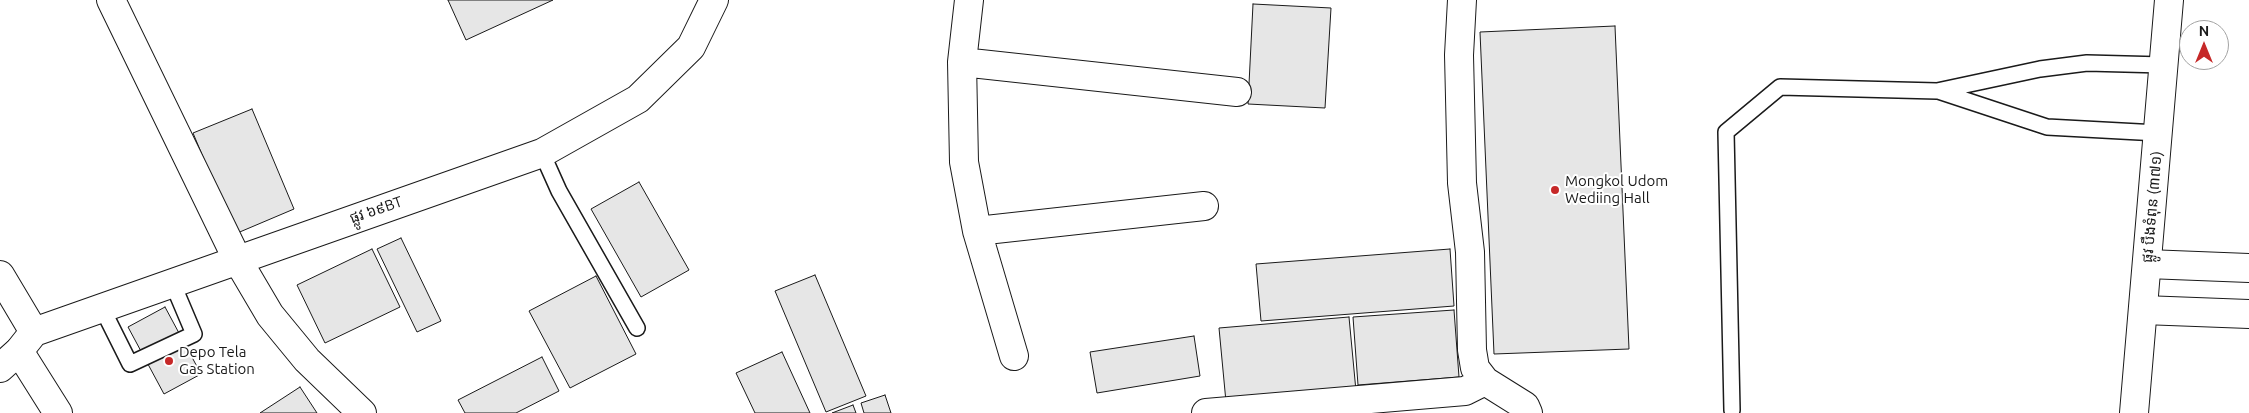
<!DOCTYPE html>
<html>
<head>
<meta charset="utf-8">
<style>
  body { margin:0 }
  #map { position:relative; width:2249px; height:413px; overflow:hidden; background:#fff; font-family:Ubuntu,sans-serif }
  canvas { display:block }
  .north { position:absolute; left:2179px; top:20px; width:50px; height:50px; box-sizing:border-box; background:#fff; border:1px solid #a3a3a3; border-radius:50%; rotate:0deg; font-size:14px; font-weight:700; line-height:20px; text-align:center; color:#1a1a1a }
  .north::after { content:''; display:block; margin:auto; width:18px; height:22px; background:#c62828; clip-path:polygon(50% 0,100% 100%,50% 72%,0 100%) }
</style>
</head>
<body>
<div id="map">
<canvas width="2249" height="413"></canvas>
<div class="north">N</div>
</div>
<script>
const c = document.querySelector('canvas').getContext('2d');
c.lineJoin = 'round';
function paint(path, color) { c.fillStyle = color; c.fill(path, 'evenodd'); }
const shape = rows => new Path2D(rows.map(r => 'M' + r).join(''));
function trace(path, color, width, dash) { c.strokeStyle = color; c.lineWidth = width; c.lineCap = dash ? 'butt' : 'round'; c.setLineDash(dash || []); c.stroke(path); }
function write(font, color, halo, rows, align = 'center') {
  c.font = font + ' Ubuntu,"Noto Sans Khmer",sans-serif'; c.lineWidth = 4; c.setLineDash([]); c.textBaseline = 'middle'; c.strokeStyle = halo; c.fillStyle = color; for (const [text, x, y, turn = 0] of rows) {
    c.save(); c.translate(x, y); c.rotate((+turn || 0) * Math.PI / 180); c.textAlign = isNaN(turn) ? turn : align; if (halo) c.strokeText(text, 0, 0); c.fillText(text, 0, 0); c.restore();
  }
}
const building = shape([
  [448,0,553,0,466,40,448,0],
  [1253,4,1331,8,1325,108,1248,104,1253,4],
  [1615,26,1629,349,1494,354,1480,32,1615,26],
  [252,109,294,209,235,234,193,133,252,109],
  [639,182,689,270,641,297,591,209,639,182],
  [401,238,441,321,417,332,377,249,401,238],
  [372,249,400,307,325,343,297,285,372,249],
  [1450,249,1454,306,1261,321,1256,264,1450,249],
  [815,275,866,396,826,412,775,291,815,275],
  [596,276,636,354,570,388,529,311,596,276],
  [165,307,201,374,164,394,128,327,165,307],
  [1454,310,1459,377,1358,385,1353,317,1454,310],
  [1349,317,1356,391,1226,402,1219,328,1349,317],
  [1194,336,1200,376,1097,393,1090,352,1194,336],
  [782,352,810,413,755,413,736,373,782,352],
  [542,357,559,391,516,413,465,413,458,400,542,357],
  [300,387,317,413,260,413,300,387],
  [885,395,891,413,864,413,861,403,885,395],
  [853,405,856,413,832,413,853,405]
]);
paint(building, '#e6e6e6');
trace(building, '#1a1a1a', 1);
const lane = shape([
  [1938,91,2047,127,2158,133],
  [542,153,559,191,637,328],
  [102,308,130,364,194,334,172,282],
  [1732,410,1726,132,1780,87,1937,91,2040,69,2087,63,2163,65]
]);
const street = shape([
  [111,0,237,259],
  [969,0,962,62,964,162,977,231,1014,356],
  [1462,0,1459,55,1462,183,1470,252,1472,350,1475,368,1485,381,1525,406,1528,413],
  [962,62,1237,92],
  [977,231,1204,206],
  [2147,264,2249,268],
  [0,275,34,332],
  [2143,310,2249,314],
  [19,351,58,413],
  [1206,413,1465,391,1485,381]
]);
const secondary = shape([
  [237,259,270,315,307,360,362,413],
  [0,368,19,351,34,332,542,153,638,99,691,47,714,0],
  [2134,413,2169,0]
]);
trace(lane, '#1a1a1a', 18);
trace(street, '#1a1a1a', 30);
trace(secondary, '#1a1a1a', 30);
trace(lane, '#fff', 15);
trace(street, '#fff', 28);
trace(secondary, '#fff', 28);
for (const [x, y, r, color] of [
  [1555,190,5,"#c62828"],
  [169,361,5,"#c62828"]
]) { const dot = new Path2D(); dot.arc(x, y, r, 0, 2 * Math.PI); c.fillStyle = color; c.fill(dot); trace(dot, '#fff', 2); }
write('15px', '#1a1a1a', '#fff', [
  ["Mongkol Udom",1565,181],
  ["Wediing Hall",1565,198],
  ["Depo Tela",179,352],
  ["Gas Station",179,369]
], 'left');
write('15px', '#1a1a1a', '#fff', [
  ["ផ្លូវ បឹងទំពុន (៣៧១)",2152,207,-85],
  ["ផ្លូវ ៦៩BT",376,210,-19]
]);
</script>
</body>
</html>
